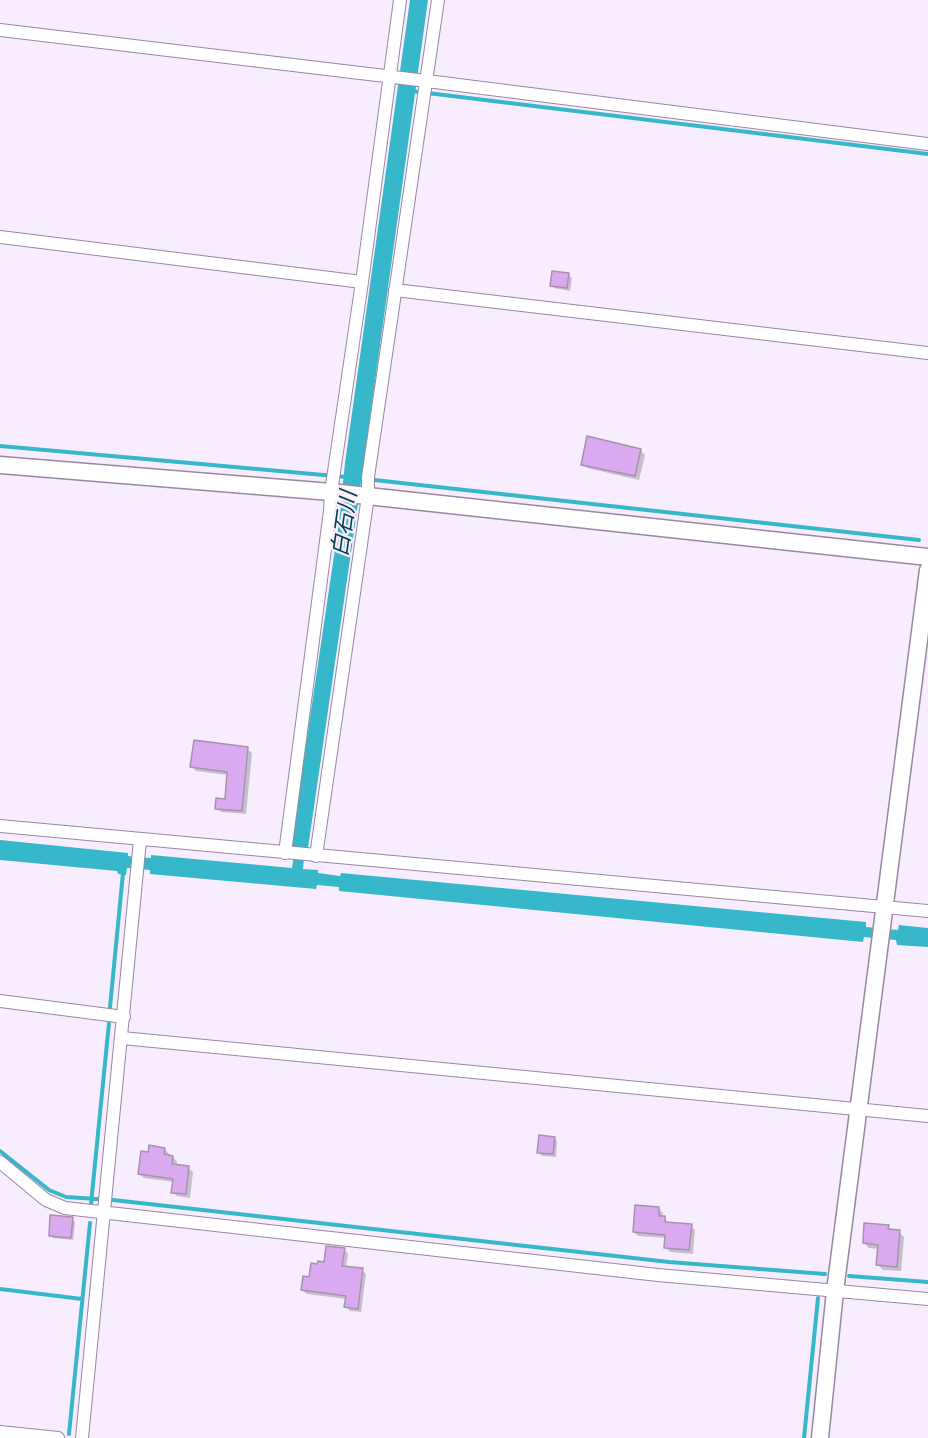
<!DOCTYPE html>
<html>
<head>
<meta charset="utf-8">
<style>
  body { margin:0 }
  canvas { display:block; background:#f8edfe }
</style>
</head>
<body>
<canvas width="928" height="1438"></canvas>
<script>
const c = document.querySelector('canvas').getContext('2d');
c.lineJoin = 'round';
function paint(path, color) { c.fillStyle = color; c.fill(path, 'evenodd'); }
const shape = rows => new Path2D(rows.map(r => 'M' + r).join(''));
function trace(path, color, width, dash) { c.strokeStyle = color; c.lineWidth = width; c.lineCap = dash ? 'butt' : 'round'; c.setLineDash(dash || []); c.stroke(path); }
function write(font, color, halo, rows, align = 'center') {
  c.font = font + ' "Sofia Sans Condensed","Noto Sans JP",sans-serif'; c.lineWidth = 4.5; c.setLineDash([]); c.textBaseline = 'middle'; c.strokeStyle = halo; c.fillStyle = color; for (const [text, x, y, turn = 0] of rows) {
    c.save(); c.translate(x, y); c.rotate((+turn || 0) * Math.PI / 180); c.textAlign = isNaN(turn) ? turn : align; if (halo) c.strokeText(text, 0, 0); c.fillText(text, 0, 0); c.restore();
  }
}
paint(shape([
  [410,0,428,0,355,525,308,848,305,848,303,869,318,870,318,873,340,876,341,873,866,922,866,927,898,930,899,925,928,928,928,947,897,945,896,940,864,937,863,942,339,891,339,887,317,885,316,889,150,874,150,870,127,868,126,875,118,874,117,871,0,860,0,840,128,853,128,856,151,858,151,855,292,868,295,847,291,846,339,522,345,463]
]), '#36b8ca');
paint(shape([
  [569,275,572,278,570,291,554,288,551,285],
  [589,438,641,451,645,455,639,480,587,468,583,464],
  [247,749,252,753,246,814,221,812,217,808,226,800,228,775,196,771,192,767],
  [554,1138,557,1141,556,1157,542,1156,539,1153],
  [165,1149,169,1154,169,1157,173,1157,177,1162,177,1166,188,1168,193,1172,190,1198,177,1196,173,1192,174,1182,144,1178,139,1174],
  [659,1209,663,1213,662,1218,665,1218,669,1224,691,1226,695,1230,693,1254,670,1252,666,1248,667,1238,638,1236,634,1232],
  [72,1219,75,1222,73,1240,53,1238,50,1235],
  [888,1226,893,1231,899,1232,904,1237,901,1271,883,1270,878,1265,879,1249,869,1248,864,1243],
  [344,1249,348,1254,346,1268,362,1270,366,1274,361,1312,350,1311,346,1307,347,1299,307,1294,302,1290,326,1263]
]), '#0003');
trace(shape([
  [411,91,928,154],
  [0,446,346,477],
  [356,478,919,540],
  [110,1007,123,873],
  [0,1151,49,1190,66,1197,113,1200,669,1262,825,1274],
  [91,1204,109,1023],
  [849,1276,928,1282],
  [0,1289,82,1299],
  [69,1434,90,1223],
  [804,1438,818,1298]
]), '#36b8ca', 4);
const building = shape([
  [552,271,569,273,567,288,550,286,552,271],
  [587,436,641,449,635,476,581,465,587,436],
  [194,740,248,747,242,811,215,809,216,798,225,799,227,772,190,767,194,740],
  [539,1135,555,1137,553,1154,537,1153,539,1135],
  [149,1145,165,1148,164,1154,173,1156,172,1164,189,1166,186,1194,171,1193,173,1179,138,1174,141,1151,148,1152,149,1145],
  [635,1205,659,1207,659,1216,665,1216,665,1222,692,1224,689,1250,664,1248,665,1235,633,1232,635,1205],
  [50,1215,73,1217,71,1238,49,1236,50,1215],
  [864,1223,889,1225,888,1229,900,1230,897,1267,876,1265,878,1245,863,1243,864,1223],
  [326,1246,345,1248,342,1266,363,1268,358,1309,344,1307,346,1296,301,1290,303,1276,309,1277,311,1263,317,1264,318,1261,324,1262,326,1246]
]);
paint(building, '#daaaf1');
trace(building, '#a493ac', 1.5);
const street = shape([
  [0,30,427,81,928,144],
  [0,237,362,282],
  [395,290,928,353],
  [0,826,928,911],
  [285,853,330,511,331,492,362,282,400,0],
  [316,856,368,496,368,477,438,0],
  [0,1001,124,1017],
  [122,1038,928,1116],
  [0,1162,46,1200,65,1208,658,1275,928,1299],
  [0,1432,58,1438],
  [82,1438,140,840]
]);
const secondary = shape([
  [0,465,331,492,928,557],
  [820,1438,835,1291,928,570]
]);
trace(street, '#9888a0', 14);
trace(secondary, '#9888a0', 19);
trace(street, '#fff', 12);
trace(secondary, '#fff', 16);
write('italic 22px', '#023e46', '#f8edfe', [
  ["白石川",346,524,-82]
]);
</script>
</body>
</html>
